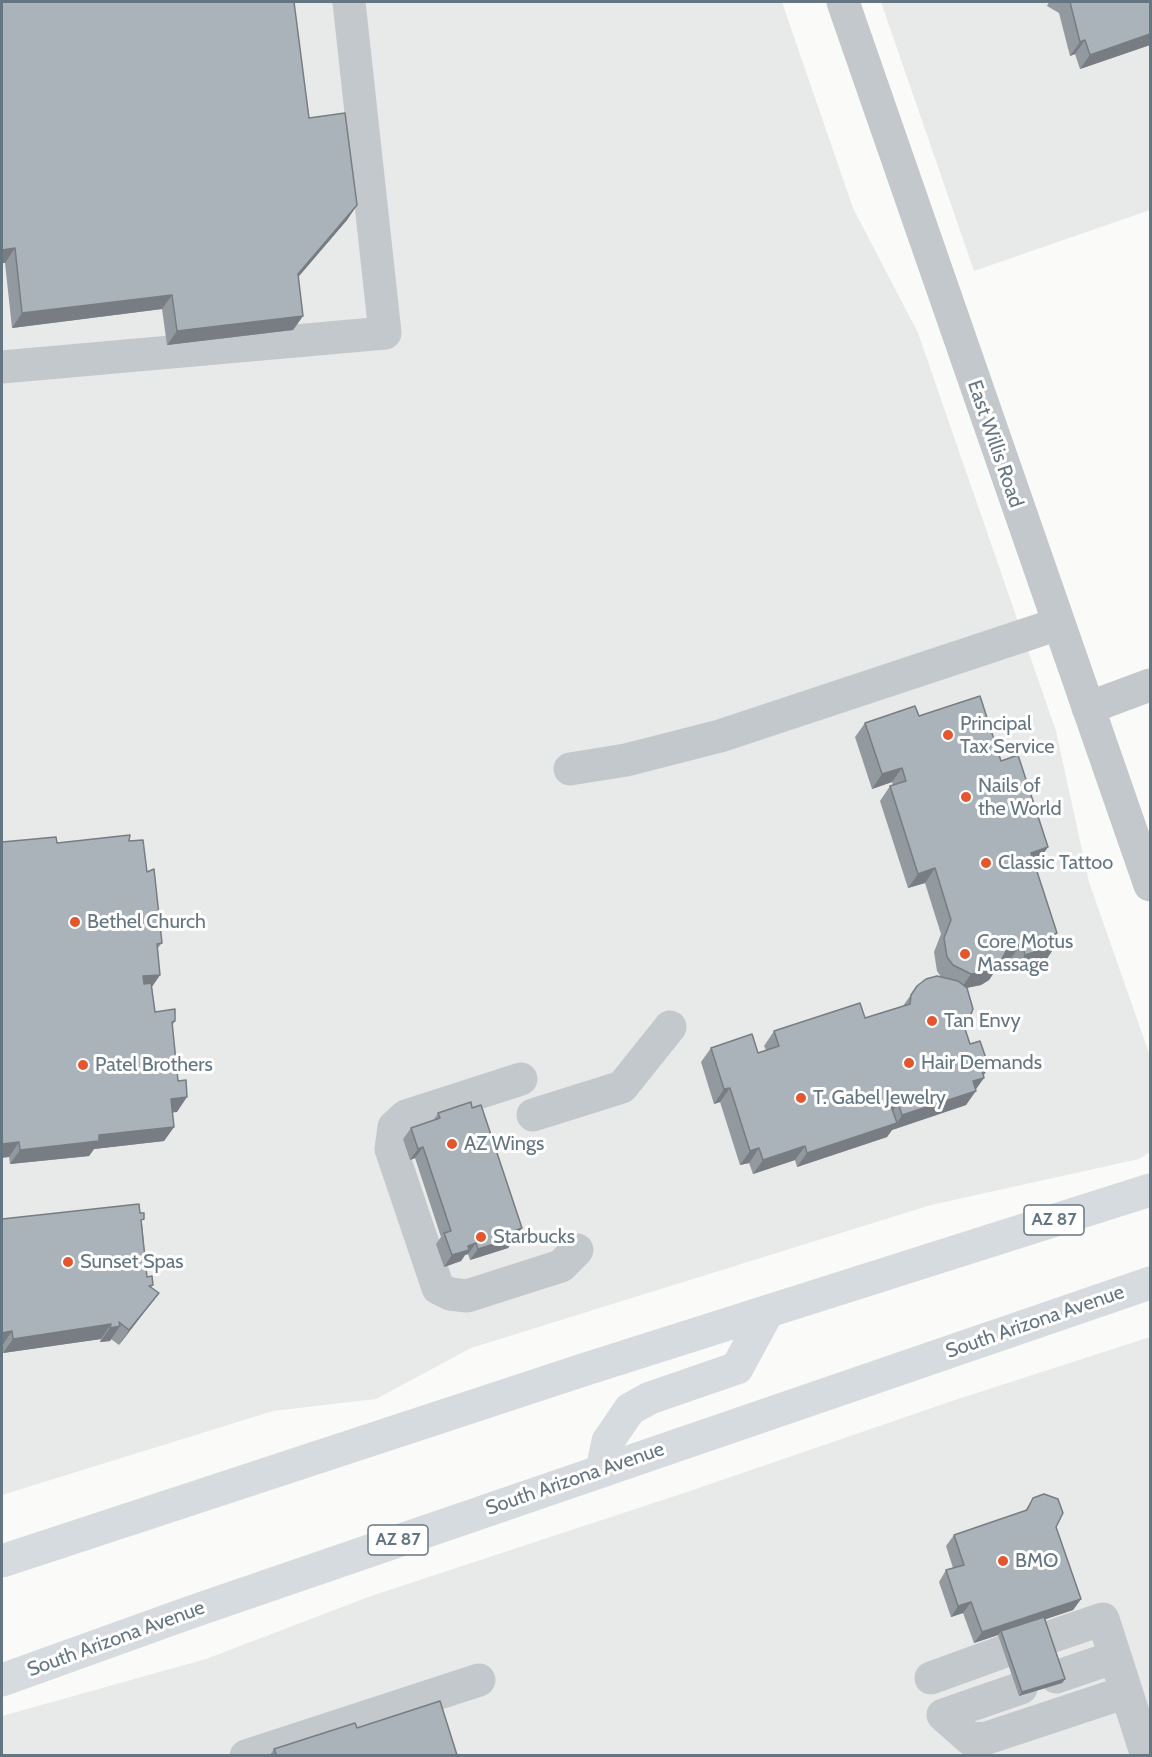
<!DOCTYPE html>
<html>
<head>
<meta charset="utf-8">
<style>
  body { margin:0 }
  #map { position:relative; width:1152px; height:1757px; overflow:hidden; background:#fafaf8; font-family:Cabin,sans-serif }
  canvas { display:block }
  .frame { position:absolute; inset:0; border:3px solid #657683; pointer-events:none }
</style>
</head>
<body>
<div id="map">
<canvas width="1152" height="1757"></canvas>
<div class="frame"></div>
</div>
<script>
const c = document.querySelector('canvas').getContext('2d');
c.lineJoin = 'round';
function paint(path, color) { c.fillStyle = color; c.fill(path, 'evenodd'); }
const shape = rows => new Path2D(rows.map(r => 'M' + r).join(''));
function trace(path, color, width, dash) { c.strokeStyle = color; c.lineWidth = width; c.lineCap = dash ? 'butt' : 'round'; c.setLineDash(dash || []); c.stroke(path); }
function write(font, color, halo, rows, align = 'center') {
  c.font = font + ' Cabin,sans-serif'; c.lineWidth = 6; c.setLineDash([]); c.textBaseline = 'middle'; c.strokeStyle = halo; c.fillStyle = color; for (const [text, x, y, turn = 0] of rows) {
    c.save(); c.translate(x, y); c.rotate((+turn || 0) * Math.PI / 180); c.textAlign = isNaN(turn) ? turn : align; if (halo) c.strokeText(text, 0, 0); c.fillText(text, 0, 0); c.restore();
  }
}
paint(shape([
  [2,2,782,2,853,208,918,333,1056,731,1089,882,1150,1056,1150,1152,1139,1159,931,1205,471,1348,376,1399,273,1411,2,1495],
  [881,2,1150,2,1150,210,974,271],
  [1150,1337,1150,1755,2,1756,2,1716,206,1659,371,1596,687,1492,955,1400]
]), '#e8e9e9');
trace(shape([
  [843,2,1150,885],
  [2,367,385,333,349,2],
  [1088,708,1150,685],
  [570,769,626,760,720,736,1058,624],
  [521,1079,406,1116,394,1127,391,1149,438,1288,450,1294,467,1296,561,1266,577,1250],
  [533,1115,622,1087,670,1027],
  [1044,1639,1103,1619,1147,1756],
  [1056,1677,1115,1657],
  [931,1678,1008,1650],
  [943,1715,970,1739,987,1738,1126,1692],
  [943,1715,1021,1688],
  [246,1756,479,1680]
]), '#c3c8cc', 33);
trace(shape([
  [602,1470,608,1441,630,1409,650,1398,737,1368,768,1311],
  [2,1561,586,1369,1150,1190],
  [2,1680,194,1611,1150,1283]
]), '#d6dbdf', 33);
paint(shape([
  [2,2,309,118,357,205,347,220,298,277,303,316,293,330,167,345,162,309,12,328,5,263,2,263],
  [1049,2,1150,2,1150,45,1080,69,1075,54,1070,56,1059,13,1047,6],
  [919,716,1001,761,1038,862,1034,863,1056,945,1046,960,1015,970,1011,958,1001,961,989,980,981,985,966,988,965,1029,970,1044,983,1076,966,1105,892,1130,887,1137,797,1167,795,1160,753,1174,749,1163,740,1165,720,1102,714,1104,701,1062,711,1048,758,1053,766,1050,764,1046,774,1031,865,1018,903,1006,917,986,941,977,937,971,934,952,941,934,925,883,908,888,880,801,890,786,893,785,892,782,872,789,855,737,865,723],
  [129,841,147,872,162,943,157,949,160,975,152,987,155,1012,175,1021,172,1026,177,1112,172,1112,174,1127,164,1141,94,1149,89,1156,10,1164,9,1157,57,843],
  [438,1113,522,1228,508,1248,470,1260,468,1254,465,1255,461,1261,444,1267,436,1244,441,1237,415,1158,410,1160,403,1139,411,1128,433,1121],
  [2,1219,142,1223,147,1277,153,1285,151,1287,159,1293,119,1345,111,1339,110,1341,100,1342,101,1339,3,1353,2,1346],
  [1033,1498,1056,1527,1081,1599,1073,1610,1045,1619,1065,1679,1062,1683,1019,1696,998,1635,974,1643,963,1613,951,1617,939,1582,946,1570,953,1568,946,1546,954,1535,1025,1511],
  [357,1728,457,1755,270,1755,274,1749]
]), '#929a9f');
paint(shape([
  [1150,34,1150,45,1080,69,1090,55],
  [1085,40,1075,54,1070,56,1080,42],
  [357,205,347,220,288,289,298,274],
  [15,248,5,263,2,263,2,250],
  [172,295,162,309,12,328,22,313],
  [303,316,293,330,167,345,177,331],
  [902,768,892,782,872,789,882,774],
  [1048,847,1038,862,1021,867,1031,853],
  [935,868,925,883,908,888,918,874],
  [1022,943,1011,958,998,962,1008,947],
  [1056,945,1046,960,1015,970,1025,955],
  [999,965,989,980,981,985,961,989,971,974],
  [160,975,150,989,133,991,143,976],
  [989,1067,982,1078,984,1078,974,1092,976,1091,966,1105,892,1130,887,1137,797,1167,807,1153,897,1123,902,1115,982,1070],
  [730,1088,720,1102,714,1104,724,1089],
  [187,1097,177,1112,161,1114,171,1099],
  [898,1103,888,1118,891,1106],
  [174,1127,164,1141,94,1149,89,1156,10,1164,20,1150,99,1135],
  [19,1142,9,1157,2,1158,2,1144],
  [805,1146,795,1160,753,1174,763,1160],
  [423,1147,415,1158,410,1160,418,1149],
  [759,1148,749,1163,740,1165,750,1151],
  [522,1228,508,1248,470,1260,478,1249,514,1231],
  [476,1243,468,1254,465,1255,461,1261,444,1267,452,1255,468,1246],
  [159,1293,148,1307,119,1345,129,1330],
  [111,1324,101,1339,3,1353,13,1339],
  [120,1326,110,1341,100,1342,110,1328],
  [12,1331,2,1346,2,1333],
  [1081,1599,1073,1610,1002,1634,1001,1631,998,1635,974,1643,982,1632],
  [971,1602,963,1613,951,1617,958,1606],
  [1065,1679,1062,1683,1019,1696,1022,1692]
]), '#777d82');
const building = shape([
  [2,2,294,2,309,118,345,113,357,205,298,274,303,316,177,331,172,295,22,313,15,248,2,250,2,2],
  [1070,2,1150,2,1150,34,1090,55,1085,40,1080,42,1070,2],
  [980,696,1001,761,1018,755,1048,847,1031,853,1057,933,1053,935,1056,945,1025,955,1022,943,1008,947,999,965,991,971,971,974,953,965,947,957,944,938,951,920,935,868,918,874,890,786,906,781,902,768,882,774,865,723,915,706,919,716,980,696],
  [130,835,129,841,143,840,147,872,154,869,162,943,157,944,160,975,143,976,144,984,151,983,155,1012,175,1009,175,1021,172,1022,178,1081,186,1080,187,1097,171,1099,174,1127,99,1135,99,1141,20,1150,19,1142,2,1144,2,842,56,837,57,843,130,835],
  [937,976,958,981,967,988,973,1009,965,1029,970,1044,980,1041,989,1067,982,1070,984,1078,973,1081,976,1091,902,1115,898,1103,891,1106,897,1123,807,1153,805,1146,763,1160,759,1148,750,1151,730,1088,724,1089,711,1048,752,1034,758,1053,779,1046,774,1031,860,1003,865,1018,910,1004,911,995,917,986,926,979,937,976],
  [471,1102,472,1108,481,1105,522,1228,514,1231,516,1237,478,1249,476,1243,468,1246,469,1250,452,1255,444,1233,451,1231,423,1147,418,1149,411,1128,440,1118,438,1113,471,1102],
  [139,1204,140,1213,144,1213,144,1219,141,1220,147,1277,152,1276,153,1285,149,1286,159,1293,129,1330,119,1322,120,1326,110,1328,111,1324,13,1339,12,1331,2,1333,2,1219,139,1204],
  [1044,1494,1058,1499,1063,1513,1056,1527,1081,1599,982,1632,971,1602,958,1606,946,1570,964,1565,954,1535,1027,1510,1033,1498,1044,1494],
  [1044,1617,1065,1679,1022,1692,1001,1631,1044,1617],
  [440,1701,457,1755,271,1755,276,1754,274,1749,355,1723,357,1728,440,1701]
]);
paint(building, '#aab3b9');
trace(building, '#777d82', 1.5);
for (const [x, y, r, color] of [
  [948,735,6,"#e4572e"],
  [966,797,6,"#e4572e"],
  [986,863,6,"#e4572e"],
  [75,922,6,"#e4572e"],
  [965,954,6,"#e4572e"],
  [932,1021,6,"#e4572e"],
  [909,1063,6,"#e4572e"],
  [83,1065,6,"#e4572e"],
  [801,1098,6,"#e4572e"],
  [452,1144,6,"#e4572e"],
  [481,1237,6,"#e4572e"],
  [68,1262,6,"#e4572e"],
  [1003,1561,6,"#e4572e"]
]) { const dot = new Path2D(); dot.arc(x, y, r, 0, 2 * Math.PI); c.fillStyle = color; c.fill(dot); trace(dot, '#fff', 2); }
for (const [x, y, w] of [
  [1054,1220,60],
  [398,1540,60]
]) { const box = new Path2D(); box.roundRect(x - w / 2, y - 15, w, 30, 4.5); c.fillStyle = '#fff'; c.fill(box); trace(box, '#657683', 1.5); }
write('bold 18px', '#657683', null, [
  ["AZ 87",1054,1220],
  ["AZ 87",398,1540]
]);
write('20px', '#657683', '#fff', [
  ["East Willis Road",995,444,71],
  ["South Arizona Avenue",1035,1322,-19],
  ["South Arizona Avenue",575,1479,-19],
  ["South Arizona Avenue",116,1639,-20]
]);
write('20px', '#657683', '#fff', [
  ["Principal",960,724],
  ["Tax Service",960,747],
  ["Nails of",978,786],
  ["the World",978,809],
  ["Classic Tattoo",998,863],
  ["Bethel Church",87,922],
  ["Core Motus",977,942],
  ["Massage",977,965],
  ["Tan Envy",944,1021],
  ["Hair Demands",921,1063],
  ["Patel Brothers",95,1065],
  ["T. Gabel Jewelry",813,1098],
  ["AZ Wings",464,1144],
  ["Starbucks",493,1237],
  ["Sunset Spas",80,1262],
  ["BMO",1015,1561]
], 'left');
</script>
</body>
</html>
